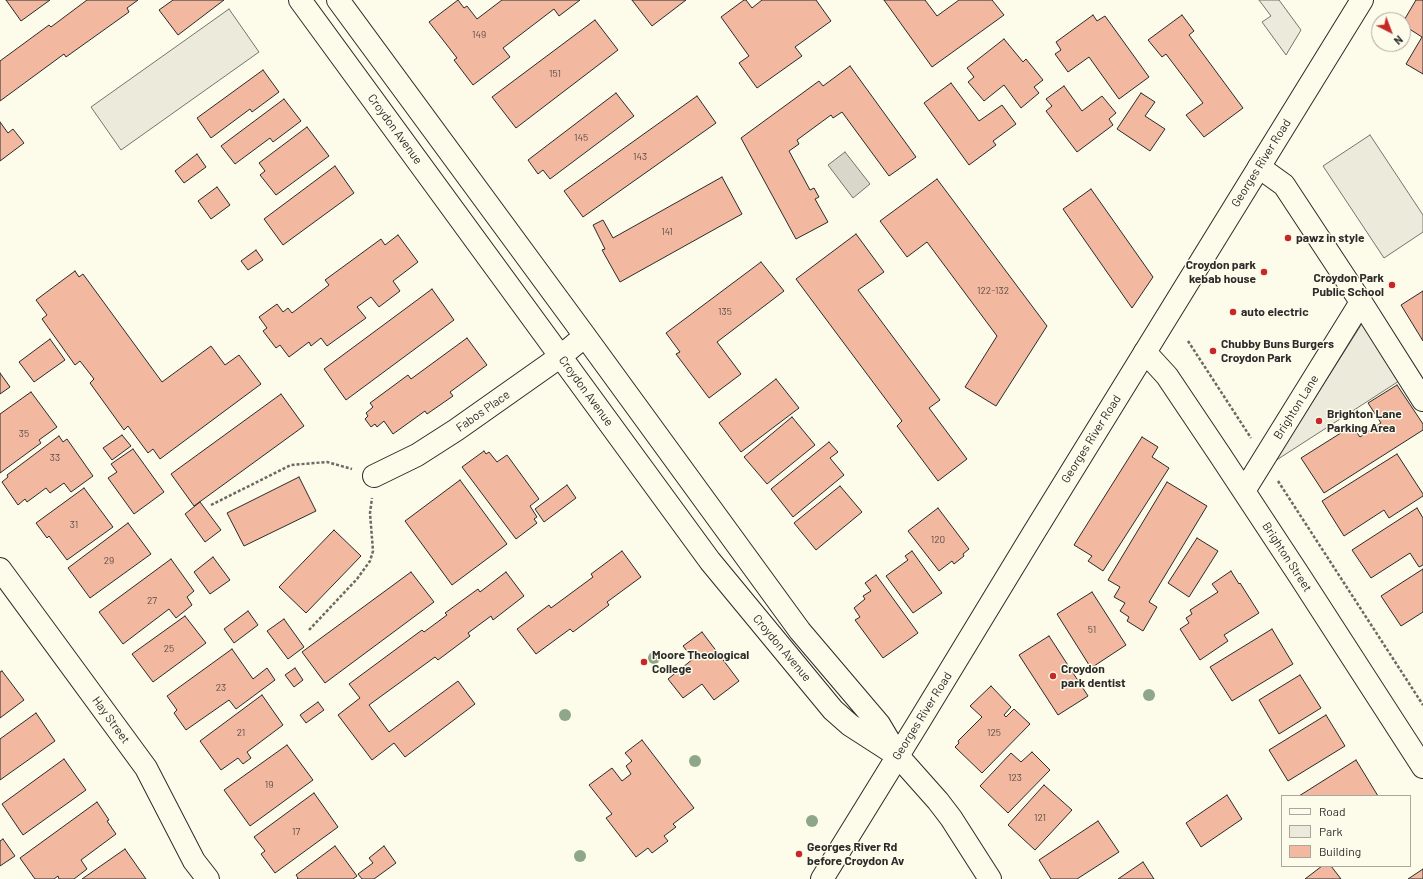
<!DOCTYPE html>
<html>
<head>
<meta charset="utf-8">
<style>
  body { margin:0 }
  #map { position:relative; width:1423px; height:879px; overflow:hidden; background:#fdfbea; font-family:Barlow,sans-serif }
  canvas { display:block }
  .legend { position:absolute; left:1281px; top:795px; width:130px; height:72px; box-sizing:border-box; background:#fdfbea; border:1px solid #a9a89e; margin:0; padding:5px 7px; list-style:none; font-size:12px; color:#2b2b2b }
  .legend li { display:flex; align-items:center; gap:8px; height:20px }
  .legend b { width:20px; border:1px solid #a9a89e }
  .north { position:absolute; left:1371px; top:12px; width:40px; height:40px; box-sizing:border-box; background:#fdfbea; border:1px solid #a9a89e; border-radius:50%; rotate:138deg; font-size:11px; font-weight:700; line-height:16px; text-align:center; color:#2b2b2b }
  .north::after { content:''; display:block; margin:auto; width:14px; height:18px; background:#c62828; clip-path:polygon(50% 0,100% 100%,50% 72%,0 100%) }
</style>
</head>
<body>
<div id="map">
<canvas width="1423" height="879"></canvas>
<ul class="legend">
<li><b style="height:5px;background:#fdfbea"></b>Road</li>
<li><b style="height:11px;background:#ecebdb"></b>Park</li>
<li><b style="height:11px;background:#f2b8a0"></b>Building</li>
</ul>
<div class="north">N</div>
</div>
<script>
const c = document.querySelector('canvas').getContext('2d');
c.lineJoin = 'round';
function paint(path, color) { c.fillStyle = color; c.fill(path, 'evenodd'); }
const shape = rows => new Path2D(rows.map(r => 'M' + r).join(''));
function trace(path, color, width, dash) { c.strokeStyle = color; c.lineWidth = width; c.lineCap = dash ? 'butt' : 'round'; c.setLineDash(dash || []); c.stroke(path); }
function write(font, color, halo, rows, align = 'center') {
  c.font = font + ' Barlow,sans-serif'; c.lineWidth = 3; c.setLineDash([]); c.textBaseline = 'middle'; c.strokeStyle = halo; c.fillStyle = color; for (const [text, x, y, turn = 0] of rows) {
    c.save(); c.translate(x, y); c.rotate((+turn || 0) * Math.PI / 180); c.textAlign = isNaN(turn) ? turn : align; if (halo) c.strokeText(text, 0, 0); c.fillText(text, 0, 0); c.restore();
  }
}
const green = shape([
  [1259,0,1279,0,1301,30,1286,55,1262,22,1271,16,1259,0],
  [1370,135,1423,215,1423,232,1384,258,1323,166,1370,135]
]);
paint(green, '#ecebdb');
trace(green, '#74746e', 1);
const parking = shape([
  [229,9,259,52,121,150,91,107,229,9],
  [1363,322,1399,381,1275,461,1363,322]
]);
paint(parking, '#eceadb');
trace(parking, '#74746e', 1);
const water = shape([
  [845,152,870,184,853,198,828,165,845,152]
]);
paint(water, '#d8d7c9');
trace(water, '#74746e', 1);
const building = shape([
  [6,0,50,0,21,21,6,0],
  [87,0,138,0,127,8,129,12,66,57,64,54,0,101,0,61,49,25,51,27,87,0],
  [173,0,224,0,178,35,159,10,173,0],
  [458,0,464,8,467,6,477,19,502,0,580,0,559,16,554,9,503,48,510,57,473,85,454,60,457,58,429,22,458,0],
  [632,0,686,0,652,26,632,0],
  [744,0,746,0,752,8,762,0,816,0,831,21,795,47,802,56,757,88,739,63,749,56,721,17,744,0],
  [884,0,925,0,937,16,959,0,992,0,1004,15,932,67,884,0],
  [1416,0,1423,0,1423,74,1406,64,1422,37,1403,25,1403,22,1416,0],
  [1093,15,1097,21,1105,16,1149,77,1119,99,1089,57,1068,72,1055,54,1061,50,1056,42,1093,15],
  [1182,15,1194,31,1189,35,1243,108,1204,137,1186,115,1203,103,1166,54,1162,57,1148,40,1182,15],
  [595,20,618,50,516,128,492,97,595,20],
  [1004,39,1023,62,1026,59,1043,80,1034,87,1039,93,1021,108,1004,85,984,101,968,82,974,77,967,68,1004,39],
  [850,66,916,157,889,176,842,112,833,118,831,115,797,140,799,144,789,151,810,190,814,188,819,197,815,199,828,222,796,239,741,138,819,81,823,86,850,66],
  [263,70,279,92,252,112,250,109,211,138,197,118,263,70],
  [951,83,979,121,1002,105,1016,124,993,141,996,145,969,165,924,103,951,83],
  [1064,86,1082,111,1102,96,1116,113,1109,119,1113,125,1077,152,1046,111,1052,106,1046,99,1064,86],
  [616,93,634,116,550,179,543,170,538,174,528,160,616,93],
  [1141,93,1155,102,1145,116,1165,129,1150,151,1117,129,1141,93],
  [697,96,716,123,583,217,564,191,697,96],
  [284,99,301,121,273,142,270,138,235,164,221,146,284,99],
  [0,122,8,133,13,129,24,143,0,161,0,122],
  [307,127,329,156,276,195,260,175,265,171,259,163,307,127],
  [197,154,206,167,184,183,175,171,197,154],
  [335,166,354,193,283,245,264,219,335,166],
  [722,177,742,214,620,282,602,250,605,249,593,225,603,220,613,238,722,177],
  [937,179,1047,326,996,406,965,387,997,336,927,242,907,257,880,221,937,179],
  [217,187,230,205,211,219,198,201,217,187],
  [1091,189,1153,277,1132,308,1063,209,1091,189],
  [856,234,884,272,858,290,940,400,929,408,967,459,938,481,897,426,902,421,796,279,856,234],
  [398,235,418,262,393,281,400,291,379,307,371,297,357,307,366,318,327,346,321,338,311,346,309,342,289,357,280,345,276,348,263,331,267,328,259,317,277,304,283,312,288,308,292,313,329,285,325,280,381,239,385,245,398,235],
  [256,250,263,260,248,270,241,261,256,250],
  [761,262,784,291,717,342,741,374,709,398,676,354,680,352,666,333,761,262],
  [75,271,79,277,83,274,162,382,211,346,225,365,239,355,261,384,160,459,153,449,148,453,128,426,124,430,90,383,94,379,80,361,75,365,42,319,47,315,36,300,75,271],
  [432,289,454,320,346,400,324,369,432,289],
  [1423,291,1423,341,1401,305,1423,291],
  [467,338,487,365,450,392,453,396,427,414,425,411,393,434,384,421,377,427,375,424,371,427,365,419,368,416,366,413,373,407,370,403,408,375,411,379,467,338],
  [50,339,65,360,34,382,19,362,50,339],
  [0,373,10,387,0,394,0,373],
  [776,379,799,408,741,452,719,423,776,379],
  [1397,385,1423,424,1423,430,1324,493,1301,458,1352,426,1360,437,1381,423,1368,403,1397,385],
  [31,392,57,427,39,440,41,443,0,473,0,414,31,392],
  [281,394,304,426,194,506,171,474,281,394],
  [792,417,815,445,767,484,744,457,792,417],
  [122,435,131,446,112,460,103,448,122,435],
  [59,436,63,442,67,439,93,476,71,492,64,483,50,493,46,488,27,502,25,499,18,505,2,482,8,477,7,475,59,436],
  [1142,437,1158,447,1152,457,1169,468,1103,571,1088,561,1092,556,1074,545,1142,437],
  [829,442,838,452,830,458,844,475,793,517,771,489,829,442],
  [133,449,164,492,134,514,108,478,117,472,111,464,133,449],
  [484,451,486,454,489,452,497,462,507,455,539,499,530,506,537,517,534,519,537,523,516,539,462,467,484,451],
  [1397,454,1423,494,1423,496,1389,518,1384,510,1344,536,1322,501,1397,454],
  [299,477,316,511,244,546,227,513,299,477],
  [460,480,507,544,452,585,405,521,460,480],
  [1167,482,1207,506,1149,602,1157,607,1143,631,1127,621,1129,617,1120,611,1125,603,1114,597,1120,587,1108,580,1167,482],
  [567,485,576,498,544,522,535,509,567,485],
  [840,486,862,512,816,550,794,523,840,486],
  [84,488,113,527,67,560,49,536,47,538,36,523,84,488],
  [200,502,221,530,205,542,185,514,200,502],
  [938,508,969,549,963,554,964,556,954,564,952,561,939,571,908,531,938,508],
  [1417,508,1423,518,1423,565,1419,567,1410,553,1371,578,1352,550,1417,508],
  [128,523,151,554,90,598,68,568,128,523],
  [334,530,361,556,306,613,279,587,334,530],
  [1197,538,1218,551,1189,597,1168,583,1197,538],
  [622,551,641,577,607,602,609,605,573,632,570,629,536,654,517,629,549,605,551,608,593,577,591,574,622,551],
  [912,551,942,593,913,613,886,576,908,560,905,556,912,551],
  [213,557,230,580,210,594,194,572,213,557],
  [171,559,194,591,187,597,192,605,176,618,169,609,123,644,99,612,171,559],
  [1423,569,1423,612,1401,626,1381,596,1423,569],
  [1231,571,1239,584,1240,583,1259,613,1224,635,1228,641,1200,660,1180,629,1189,623,1186,618,1192,614,1190,610,1218,592,1212,584,1231,571],
  [411,572,434,602,325,683,302,652,411,572],
  [506,572,524,596,493,620,491,616,468,633,470,636,438,660,435,657,369,705,389,732,458,681,475,704,405,757,394,743,372,760,338,715,360,698,349,684,422,630,424,632,447,615,445,613,478,589,480,592,506,572],
  [876,575,918,633,883,658,855,620,860,617,854,608,865,599,863,596,871,591,865,583,876,575],
  [1092,592,1126,645,1091,668,1057,614,1092,592],
  [248,611,258,625,234,643,224,629,248,611],
  [185,616,206,643,153,682,132,654,185,616],
  [284,619,304,647,288,659,267,631,284,619],
  [1272,629,1293,664,1232,701,1210,667,1272,629],
  [702,632,739,681,714,700,702,684,683,698,668,679,693,659,683,646,702,632],
  [1049,636,1088,696,1058,715,1019,655,1049,636],
  [232,649,253,679,267,668,275,680,236,709,229,700,186,730,174,713,177,710,167,696,232,649],
  [295,668,303,680,294,687,285,675,295,668],
  [2,671,24,700,0,718,0,672,2,671],
  [1300,675,1321,708,1279,734,1259,700,1300,675],
  [991,686,1011,707,1004,715,1006,717,1014,709,1030,724,982,773,955,747,959,743,958,741,982,717,970,706,991,686],
  [262,695,283,725,247,752,251,758,243,764,238,758,221,770,200,741,262,695],
  [318,702,324,710,306,723,300,715,318,702],
  [36,713,55,741,0,780,0,739,36,713],
  [1326,715,1345,746,1288,781,1269,750,1326,715],
  [642,740,694,808,673,824,676,827,664,836,668,841,652,853,648,848,636,857,606,818,612,814,589,785,612,768,622,781,631,774,626,766,632,761,625,753,642,740],
  [287,745,313,780,250,826,224,790,287,745],
  [1032,752,1050,770,1008,813,980,786,1011,753,1021,762,1032,752],
  [64,759,86,790,23,835,2,804,64,759],
  [1356,760,1378,796,1299,796,1356,760],
  [1044,785,1072,810,1035,850,1008,825,1044,785],
  [314,793,338,827,275,873,261,854,265,851,254,837,314,793],
  [1227,795,1242,819,1201,847,1186,823,1227,795],
  [97,802,109,820,107,821,116,834,81,860,87,869,74,879,59,879,58,876,54,879,35,879,20,858,97,802],
  [1098,821,1119,852,1077,879,1051,879,1039,860,1098,821],
  [3,839,15,856,0,866,0,841,3,839],
  [335,846,357,876,353,879,297,879,298,878,296,875,335,846],
  [384,846,396,863,374,879,362,879,358,874,373,863,369,858,384,846],
  [125,849,146,879,82,879,125,849],
  [1143,862,1154,879,1118,879,1143,862],
  [1322,866,1331,866,1341,879,1305,879,1322,866],
  [1423,869,1423,879,1408,879,1423,869]
]);
paint(building, '#f2b8a0');
trace(building, '#2b2b2b', 1);
const minor = shape([
  [300,0,710,561,833,710,850,725,895,754],
  [338,0,585,336,800,631,879,724,898,756,938,801,951,818,990,879],
  [1259,167,1284,185,1361,302,1423,400],
  [1145,352,1167,376,1220,455,1299,575,1423,767],
  [374,476,417,455,456,430,561,356,585,336],
  [1244,491,1361,302],
  [0,569,146,768,194,861,208,879]
]);
const major = shape([
  [822,879,920,720,1033,534,1362,0]
]);
trace(minor, '#2b2b2b', 24);
trace(major, '#2b2b2b', 24);
trace(shape([
  [1188,341,1251,438],
  [1278,481,1423,705],
  [211,505,291,465,327,462,352,469],
  [309,630,357,579,370,561,373,551,370,513,372,498]
]), '#6a6964', 2.5, [3, 2]);
trace(minor, '#fdfbea', 22);
trace(major, '#fdfbea', 22);
c.fillStyle = '#8ea78a';
for (const [x, y] of [
  [654,658],
  [1149,695],
  [565,715],
  [695,761],
  [812,821],
  [580,856]
]) { c.beginPath(); c.arc(x, y, 6, 0, 2 * Math.PI); c.fill(); }
for (const [x, y, r, color] of [
  [1288,238,4,"#c62828"],
  [1264,272,4,"#c62828"],
  [1392,285,4,"#c62828"],
  [1233,312,4,"#c62828"],
  [1213,351,4,"#c62828"],
  [1319,421,4,"#c62828"],
  [644,662,4,"#c62828"],
  [1053,676,4,"#c62828"],
  [799,854,4,"#c62828"]
]) { const dot = new Path2D(); dot.arc(x, y, r, 0, 2 * Math.PI); c.fillStyle = color; c.fill(dot); trace(dot, '#fdfbea', 1.5); }
write('10px', '#5d4e48', null, [
  ["149",479,35],
  ["151",555,74],
  ["145",581,138],
  ["143",640,157],
  ["141",667,232],
  ["122-132",993,291],
  ["135",725,312],
  ["35",24,434],
  ["33",55,458],
  ["31",74,525],
  ["120",938,540],
  ["29",109,561],
  ["27",152,601],
  ["51",1092,630],
  ["25",169,649],
  ["23",221,688],
  ["21",241,733],
  ["125",994,733],
  ["123",1015,778],
  ["19",269,785],
  ["121",1040,818],
  ["17",296,832]
]);
write('12px', '#2b2b2b', '#fdfbea', [
  ["Croydon Avenue",395,129,54],
  ["Georges River Road",1261,163,-58],
  ["Croydon Avenue",586,391,54],
  ["Brighton Lane",1296,407,-58],
  ["Fabos Place",483,411,-35],
  ["Georges River Road",1091,439,-58],
  ["Brighton Street",1287,557,57],
  ["Croydon Avenue",782,648,50],
  ["Georges River Road",922,716,-58],
  ["Hay Street",111,720,54]
]);
write('bold 12px', '#2b2b2b', '#fdfbea', [
  ["pawz in style",1296,238],
  ["Croydon park",1256,265,"right"],
  ["kebab house",1256,279,"right"],
  ["Croydon Park",1384,278,"right"],
  ["Public School",1384,292,"right"],
  ["auto electric",1241,312],
  ["Chubby Buns Burgers",1221,344],
  ["Croydon Park",1221,358],
  ["Brighton Lane",1327,414],
  ["Parking Area",1327,428],
  ["Moore Theological",652,655],
  ["College",652,669],
  ["Croydon",1061,669],
  ["park dentist",1061,683],
  ["Georges River Rd",807,847],
  ["before Croydon Av",807,861]
], 'left');
</script>
</body>
</html>
